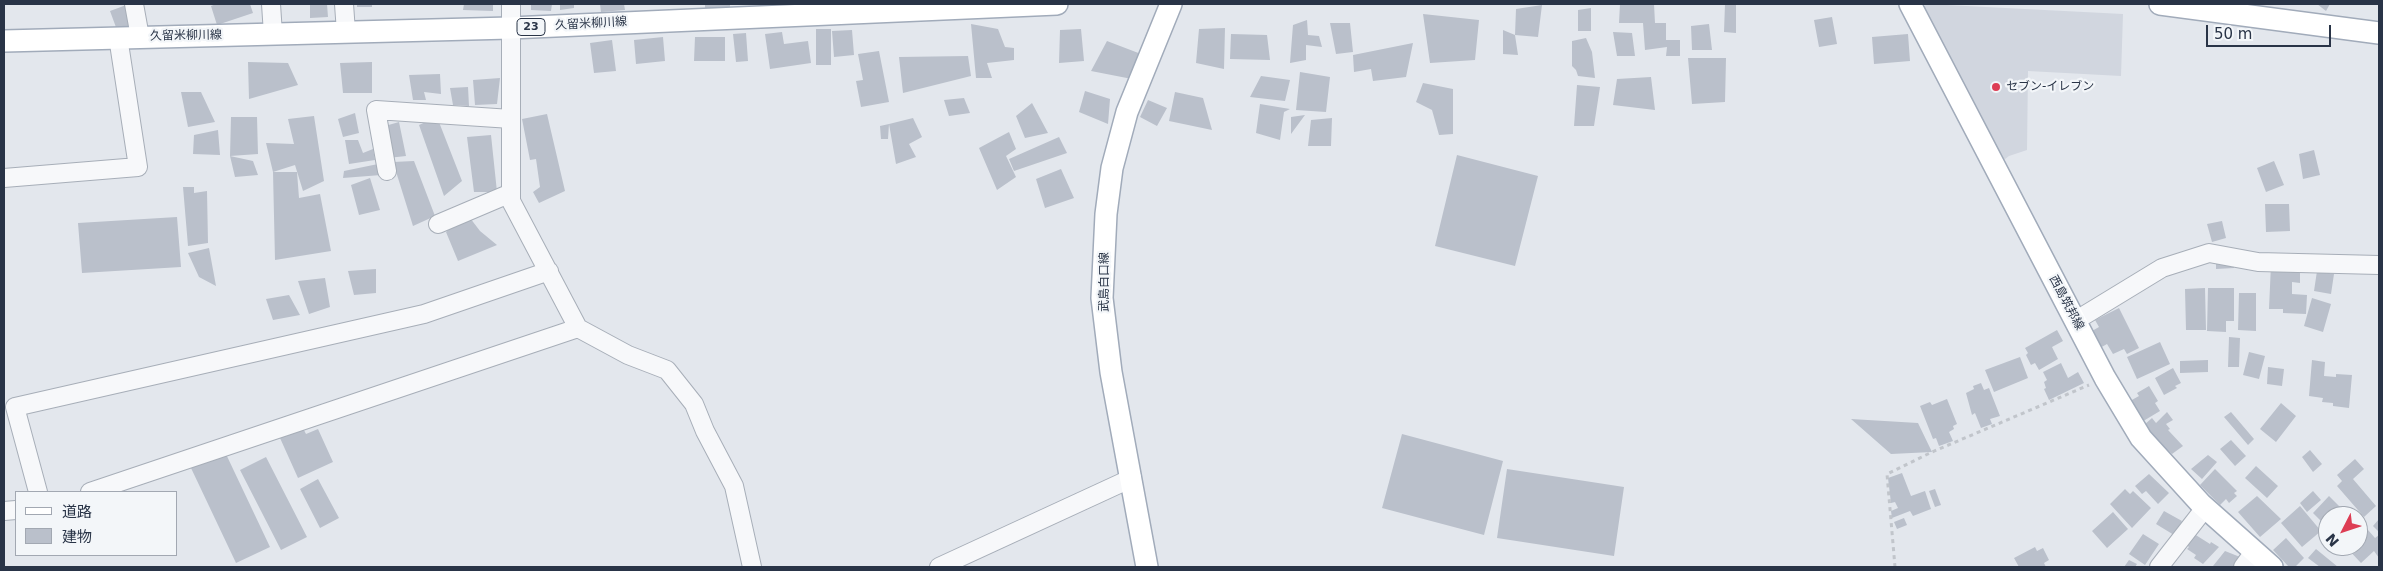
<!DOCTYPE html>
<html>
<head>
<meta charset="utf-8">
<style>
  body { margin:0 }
  #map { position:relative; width:2383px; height:571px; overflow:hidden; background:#e3e7ed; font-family:"DejaVu Sans","Noto Sans JP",sans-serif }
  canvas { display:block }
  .frame { position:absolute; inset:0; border:5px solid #293447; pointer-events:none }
  .legend { position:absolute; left:15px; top:491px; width:162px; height:65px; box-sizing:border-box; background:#f3f6f9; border:1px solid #a2a8b2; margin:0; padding:6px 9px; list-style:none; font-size:15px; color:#293447 }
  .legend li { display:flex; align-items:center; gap:10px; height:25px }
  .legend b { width:25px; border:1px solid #a2a8b2 }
  .north { position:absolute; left:2318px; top:506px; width:50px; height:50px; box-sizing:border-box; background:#f3f6f9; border:1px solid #a2a8b2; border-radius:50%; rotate:229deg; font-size:14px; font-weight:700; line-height:20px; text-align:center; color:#293447 }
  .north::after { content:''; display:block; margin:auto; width:18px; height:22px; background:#dd3d54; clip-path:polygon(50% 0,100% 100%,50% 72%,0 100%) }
  .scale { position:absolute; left:2206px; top:25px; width:125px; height:22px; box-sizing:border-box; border:2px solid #293447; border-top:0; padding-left:6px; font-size:15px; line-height:18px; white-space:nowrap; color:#293447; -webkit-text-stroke:4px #f3f6f9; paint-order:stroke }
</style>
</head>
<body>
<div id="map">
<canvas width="2383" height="571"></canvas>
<div class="frame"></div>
<ul class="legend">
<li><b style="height:6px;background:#fff"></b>道路</li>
<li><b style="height:14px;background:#bac0cb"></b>建物</li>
</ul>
<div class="north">N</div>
<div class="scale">50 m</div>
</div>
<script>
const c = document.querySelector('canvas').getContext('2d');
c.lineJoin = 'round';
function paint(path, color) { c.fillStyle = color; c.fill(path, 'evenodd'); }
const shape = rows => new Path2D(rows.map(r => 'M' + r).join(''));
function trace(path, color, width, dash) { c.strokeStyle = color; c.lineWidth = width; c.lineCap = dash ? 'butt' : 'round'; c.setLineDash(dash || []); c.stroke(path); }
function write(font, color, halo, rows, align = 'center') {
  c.font = font + ' "DejaVu Sans","Noto Sans JP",sans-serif'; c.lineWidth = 4.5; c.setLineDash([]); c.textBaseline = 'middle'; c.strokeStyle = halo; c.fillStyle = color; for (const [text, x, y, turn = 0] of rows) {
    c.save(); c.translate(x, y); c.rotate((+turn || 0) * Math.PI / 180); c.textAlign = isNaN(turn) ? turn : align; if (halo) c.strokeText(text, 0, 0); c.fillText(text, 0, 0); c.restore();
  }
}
paint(shape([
  [1927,4,2123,14,2121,76,2028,71,2027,150,2009,156,2000,163,1920,10]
]), '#d1d6df');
paint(shape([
  [129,4,136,23,117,30,110,11],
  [216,4,250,4,253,13,217,25,211,6],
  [310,4,327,4,328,17,310,18],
  [357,4,372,4,372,7,357,7],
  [464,4,493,4,493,11,463,10],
  [531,4,552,4,551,11,531,10],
  [560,4,574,4,574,8,560,10],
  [600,4,624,4,625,10,601,12],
  [705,4,730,4,730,9,705,9],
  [1620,4,1654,4,1655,23,1666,23,1666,40,1680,40,1680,56,1666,56,1667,47,1645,50,1643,23,1619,23],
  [1725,4,1736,4,1736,33,1724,32],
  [2317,4,2330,4,2326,11],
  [1542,5,1538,37,1515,35,1516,9],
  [1591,8,1591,31,1578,31,1578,10],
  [1423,14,1479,20,1475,60,1430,63],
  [1832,17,1837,44,1819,47,1814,20],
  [1307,20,1308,35,1319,36,1322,47,1306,45,1306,60,1290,63,1293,25],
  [1330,23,1350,23,1353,52,1336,54],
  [971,24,998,29,1005,47,1014,48,1014,60,987,63,992,78,976,78],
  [1709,24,1712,50,1692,50,1691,26],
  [1225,28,1224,69,1196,63,1199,29],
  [816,29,831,29,831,65,816,65],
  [1081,29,1084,61,1059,63,1060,30],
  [852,30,854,55,834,57,832,31],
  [1503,30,1515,35,1518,55,1503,54],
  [782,32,784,44,808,41,811,63,770,69,765,34],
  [1613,32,1632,33,1635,56,1617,56],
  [746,33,748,61,736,62,733,34],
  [1231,34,1267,35,1270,60,1230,59],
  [1908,34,1910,61,1874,64,1872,37],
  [663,37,665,61,636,64,634,40],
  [695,37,725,37,725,61,694,61],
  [1586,38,1592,52,1595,78,1578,76,1576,70,1572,66,1572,41],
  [612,40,616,71,594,73,590,43],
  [1107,41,1141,54,1132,79,1091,71],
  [1413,43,1406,77,1373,81,1371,69,1354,72,1353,55],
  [879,51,889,102,861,107,856,81,863,80,858,54],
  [968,56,971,76,903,93,899,57],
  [1688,58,1726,58,1725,102,1692,104],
  [248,62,288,63,298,85,249,99],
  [372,62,372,93,343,93,340,63],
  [1300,72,1330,77,1326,112,1296,110],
  [440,74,441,94,424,92,426,100,413,100,409,75],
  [1261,76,1290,80,1285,101,1250,97],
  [1651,77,1655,110,1613,105,1617,79],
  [500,78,497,104,475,105,473,80],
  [1423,83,1453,89,1453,134,1439,135,1432,110,1416,102],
  [1577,85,1600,87,1594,126,1574,126],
  [468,87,469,106,453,105,450,88],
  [1085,91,1110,99,1108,124,1079,112],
  [181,92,201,92,215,122,188,127],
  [1175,92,1203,98,1212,130,1169,121],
  [964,98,970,113,949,116,944,100],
  [1148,100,1167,108,1157,126,1140,117],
  [1032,103,1048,133,1025,138,1016,116],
  [1260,104,1290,109,1284,112,1280,140,1256,133],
  [355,113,359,133,343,137,338,119],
  [547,114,565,191,539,203,533,192,540,187,536,159,530,160,522,119],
  [1305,115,1291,134,1291,117],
  [314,116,324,181,303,191,295,165,273,172,266,143,294,144,288,119],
  [231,117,257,117,258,154,230,156],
  [437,117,462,181,444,196,419,125],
  [913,118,922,137,909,144,916,157,896,164,889,124],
  [1332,118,1331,146,1308,146,1311,120],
  [399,122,406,156,388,158,385,126],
  [889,124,888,139,881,139,880,126],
  [218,130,220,155,193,154,194,135],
  [1009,132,1016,149,1006,156,1016,177,997,190,979,148],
  [491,135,497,192,474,192,467,137],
  [1059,137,1067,153,1014,171,1009,159],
  [345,140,358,140,363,153,373,149,375,160,349,164],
  [2314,150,2320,175,2303,179,2299,154],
  [1457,155,1538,176,1515,266,1435,246],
  [230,156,253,161,258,175,235,177],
  [414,161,435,216,413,226,393,162],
  [2274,161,2284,185,2266,192,2257,168],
  [378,164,381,175,343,178,344,171],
  [1061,169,1074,198,1045,208,1036,179],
  [273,172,297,172,299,198,320,194,331,251,275,260],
  [370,178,380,210,359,215,351,185],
  [183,187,194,187,194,193,207,191,208,243,188,246],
  [2265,204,2289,204,2290,231,2266,232],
  [467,214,480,231,497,245,458,261,446,232],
  [177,217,181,267,82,273,78,223],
  [2222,221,2226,238,2212,242,2207,224],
  [209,248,216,286,199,277,188,253],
  [2216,256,2234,256,2234,268,2216,269],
  [2271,264,2300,271,2300,283,2292,282,2292,294,2307,295,2306,314,2283,313,2283,309,2269,309],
  [376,269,376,293,354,295,348,271],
  [2317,271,2334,274,2331,294,2314,291],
  [325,278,330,307,309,314,298,281],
  [2205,288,2206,330,2186,330,2185,289],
  [2208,288,2234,288,2234,321,2226,321,2226,332,2207,331],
  [2239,293,2256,293,2256,331,2238,330],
  [289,295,300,315,273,320,266,299],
  [2312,298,2331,304,2323,332,2304,326],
  [2119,308,2139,348,2127,354,2124,349,2113,354,2107,344,2100,348,2092,331,2099,327,2095,320],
  [2057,330,2063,341,2052,347,2058,359,2039,370,2035,363,2031,365,2026,355,2028,353,2025,348],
  [2229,337,2240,338,2239,367,2228,367],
  [2160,342,2170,364,2137,379,2127,357],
  [2249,352,2265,356,2259,379,2243,375],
  [2020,357,2028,378,1994,392,1985,370],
  [2208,360,2208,372,2180,373,2180,361],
  [2312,360,2325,362,2324,376,2336,377,2336,374,2352,375,2349,408,2333,406,2333,403,2322,402,2323,398,2309,396],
  [2061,363,2068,378,2078,372,2084,383,2049,400,2044,389,2046,388,2044,382,2047,380,2043,372],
  [2268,367,2284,369,2282,386,2267,384],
  [2173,368,2181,383,2175,386,2177,388,2164,395,2155,378],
  [1981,383,1984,390,1989,388,2000,416,1990,419,1992,424,1981,428,1975,413,1972,415,1966,393,1974,389,1973,386],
  [2149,386,2158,401,2155,403,2160,411,2140,423,2130,401,2139,396,2137,393],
  [1947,399,1957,424,1953,426,1954,429,1949,432,1953,441,1939,446,1936,438,1933,439,1920,406,1930,402,1932,405],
  [2281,403,2296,416,2276,442,2260,429],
  [2167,412,2173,420,2166,424,2170,429,2168,430,2183,446,2172,454,2165,448,2160,452,2144,425,2152,418,2156,423],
  [2231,412,2254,439,2248,445,2224,417],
  [1851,419,1918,423,1932,452,1891,454],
  [303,428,306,434,318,429,333,462,298,478,280,438],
  [1402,434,1503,461,1484,535,1382,508],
  [2231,440,2246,456,2235,466,2220,449],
  [2310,450,2322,464,2313,472,2302,457],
  [225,452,270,547,236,563,191,468],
  [2208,455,2217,462,2202,479,2191,469],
  [266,457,307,537,281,550,240,470],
  [2355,459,2364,469,2353,479,2376,506,2364,517,2337,486,2342,481,2337,475],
  [2256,466,2278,486,2267,498,2245,478],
  [1507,469,1624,487,1614,556,1497,538],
  [2215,469,2237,491,2234,493,2237,496,2229,503,2226,499,2220,505,2200,485],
  [1902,473,1911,496,1925,491,1931,509,1913,516,1910,511,1892,518,1891,511,1898,508,1895,502,1891,503,1888,478],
  [2149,474,2169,493,2158,504,2146,491,2142,494,2135,486],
  [318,479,339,518,320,528,300,489],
  [1935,489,1941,505,1935,507,1929,491],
  [2125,489,2130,494,2133,491,2151,508,2132,528,2110,504],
  [2313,491,2321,500,2307,512,2300,503],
  [2257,496,2281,519,2260,537,2238,512],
  [2329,496,2345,512,2341,516,2328,516,2328,528,2313,513],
  [2300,506,2321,531,2302,547,2281,523],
  [2164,511,2182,521,2174,535,2156,524],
  [2113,512,2128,529,2107,548,2092,531],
  [1904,518,1907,525,1897,529,1894,522],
  [2379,519,2379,532,2373,526],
  [2361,522,2375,538,2379,535,2379,558,2374,551,2361,563,2345,546,2358,546,2358,524],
  [2191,532,2210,544,2211,542,2219,547,2203,564,2194,558,2196,555,2187,549,2189,547,2184,543],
  [2143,534,2159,544,2145,565,2129,554],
  [2286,538,2304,558,2295,567,2289,567,2273,550],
  [2035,547,2037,551,2043,548,2049,560,2044,563,2046,567,2019,567,2014,558],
  [2316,549,2338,567,2320,567,2308,558],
  [2225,551,2240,557,2234,567,2213,566],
  [2129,560,2137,564,2135,567,2124,567]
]), '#bac0cb');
const minor = shape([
  [134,4,140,37],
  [271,4,273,34],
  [344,4,346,32],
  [511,4,511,201,578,328,628,355,667,370,694,404,705,431,734,486,752,567],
  [387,171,376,110,511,119],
  [4,178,138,167,118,37],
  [438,224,511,193],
  [2075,321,2162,268,2209,253,2258,262,2379,265],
  [38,492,15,407,424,314,549,271],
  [90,492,578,328],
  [4,511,16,510],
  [939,567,1132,478],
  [2159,567,2205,508],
  [2243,567,2254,552]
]);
const major = shape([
  [1910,4,2105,378,2141,438,2201,504,2272,567],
  [2160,4,2379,33],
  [4,41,510,28,1057,4],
  [1147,567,1111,372,1102,298,1106,214,1112,168,1127,112,1171,4]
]);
trace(minor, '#a7aeb8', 20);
trace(major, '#a1abba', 24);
trace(shape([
  [1895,567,1887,474,1932,452,2089,385]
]), '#c1c5cb', 3, [4, 4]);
trace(minor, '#f7f8fa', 18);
trace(major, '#fff', 21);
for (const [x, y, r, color] of [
  [1996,87,5,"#dd3d54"]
]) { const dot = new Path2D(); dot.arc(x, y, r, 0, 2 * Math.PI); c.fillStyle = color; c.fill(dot); trace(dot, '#f3f6f9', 2); }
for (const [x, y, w] of [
  [531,27,28]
]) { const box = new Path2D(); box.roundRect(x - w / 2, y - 8.5, w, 17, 4); c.fillStyle = '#f3f6f9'; c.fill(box); trace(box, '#293447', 1); }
write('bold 11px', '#293447', null, [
  ["23",531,27]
]);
write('12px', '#293447', '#f3f6f9', [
  ["久留米柳川線",591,24,-3],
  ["久留米柳川線",186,36,-1],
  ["武島白口線",1105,282,-90],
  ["西島筑邦線",2066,303,62]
]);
write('12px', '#293447', '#f3f6f9', [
  ["セブン-イレブン",2006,87]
], 'left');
</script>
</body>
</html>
